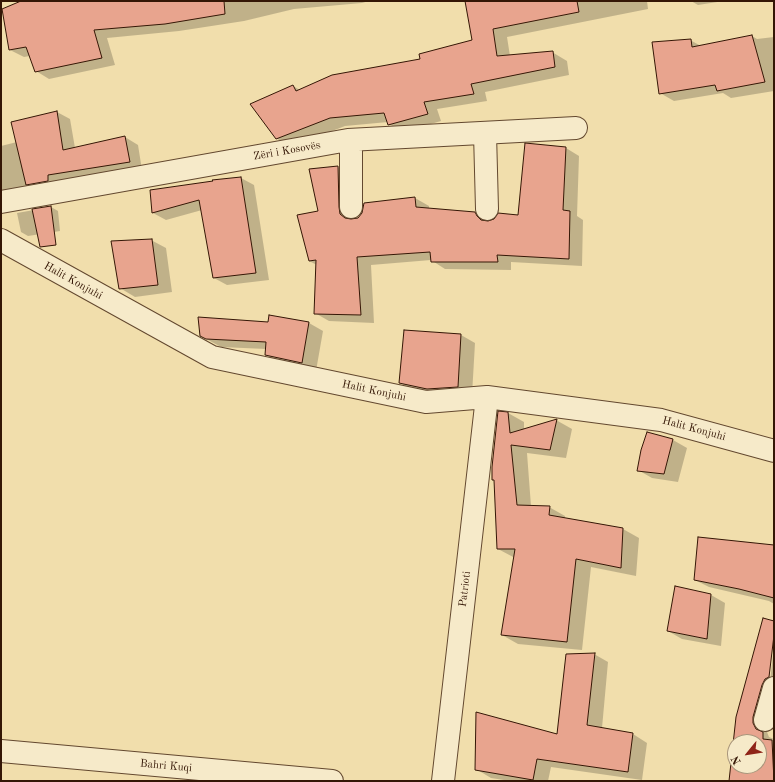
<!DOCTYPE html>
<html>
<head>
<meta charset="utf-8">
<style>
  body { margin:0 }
  #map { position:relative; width:775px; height:782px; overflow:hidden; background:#f1deac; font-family:"Old Standard TT",serif }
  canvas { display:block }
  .frame { position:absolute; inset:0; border:2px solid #341605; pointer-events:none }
  .north { position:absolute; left:727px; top:734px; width:40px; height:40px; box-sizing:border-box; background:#f6eac9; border:1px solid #a8957b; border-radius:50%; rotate:240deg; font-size:11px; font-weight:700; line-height:16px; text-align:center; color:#341605 }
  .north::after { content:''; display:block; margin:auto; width:14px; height:18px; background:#8f2418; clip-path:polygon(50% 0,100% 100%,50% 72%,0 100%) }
</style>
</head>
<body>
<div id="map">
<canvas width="775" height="782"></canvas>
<div class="frame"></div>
<div class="north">N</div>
</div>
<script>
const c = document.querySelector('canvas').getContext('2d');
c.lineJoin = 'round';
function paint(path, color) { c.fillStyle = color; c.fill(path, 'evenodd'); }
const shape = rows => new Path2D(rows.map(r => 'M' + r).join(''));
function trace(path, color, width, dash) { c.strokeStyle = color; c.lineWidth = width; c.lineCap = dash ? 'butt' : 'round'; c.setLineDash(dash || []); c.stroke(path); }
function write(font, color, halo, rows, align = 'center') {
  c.font = font + ' "Old Standard TT",serif'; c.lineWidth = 3.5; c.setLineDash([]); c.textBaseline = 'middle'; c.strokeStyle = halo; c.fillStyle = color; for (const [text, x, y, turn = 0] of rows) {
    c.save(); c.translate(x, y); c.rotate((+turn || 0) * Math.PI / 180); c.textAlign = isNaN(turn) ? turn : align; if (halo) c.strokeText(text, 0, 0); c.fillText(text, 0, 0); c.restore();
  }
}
paint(shape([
  [24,1,369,1,362,3,294,9,244,21,179,31,107,38,115,65,49,79,36,71,30,56,24,57,10,50],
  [466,1,647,1,648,9,507,37,510,56,552,52,567,61,569,75,485,92,487,101,437,109,441,121,403,132,389,124,388,122,345,126,291,147,276,138,293,86,300,90,421,60,473,41],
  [691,1,724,1,698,5],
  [752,36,757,39,774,37,774,91,731,98,723,93,674,101,660,93,690,40,701,46],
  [57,112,70,119,75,148,125,137,138,145,142,170,1,194,1,146,17,142],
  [566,148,579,156,577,216,583,220,582,266,511,262,511,270,445,269,431,260,371,265,374,323,329,321,315,313,317,265,309,261,319,212,338,167,351,175,352,216,353,220,415,198,429,206,429,209,475,213,489,222,519,216],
  [241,178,254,185,269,280,227,285,214,278,202,210,166,220,153,213,214,182,214,181],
  [51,207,58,211,60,231,28,236,21,232,17,213],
  [151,240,166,248,172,292,135,297,120,288],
  [270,316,309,323,323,331,316,371,280,363,266,355,266,349,221,347,201,336,269,323],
  [405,331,461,335,475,343,472,395,414,391,400,383],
  [508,413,524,422,524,430,556,420,572,429,566,458,527,453,531,506,549,507,565,516,565,519,623,529,639,538,636,576,591,567,582,650,518,644,502,635,515,558,498,549],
  [673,440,687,448,678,482,652,478,638,470],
  [774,557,774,604,769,601,709,587,695,580],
  [711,595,725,603,721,646,682,639,668,631],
  [774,622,774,639,772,642,768,682,770,682,774,645,774,700,767,725,767,732,769,737,774,739,774,781,730,781,737,718],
  [762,680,764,680,758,702,756,701],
  [735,742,759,742,759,766,735,766],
  [594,654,608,662,602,728,633,734,647,743,642,780,551,767,548,781,510,781,491,778,476,769,558,736]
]), '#0003');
const building = shape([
  [21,1,224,1,225,14,165,24,94,30,102,58,35,72,26,47,9,50,2,9,21,1],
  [465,1,577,1,579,12,493,29,497,56,553,51,555,67,471,84,474,94,424,102,428,114,388,125,384,113,330,118,276,139,250,104,293,85,296,91,332,75,420,59,419,54,472,40,465,1],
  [752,35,765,82,717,91,715,85,659,94,652,42,691,39,692,47,752,35],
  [57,111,63,150,125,136,130,162,48,175,48,181,26,185,11,122,57,111],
  [525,143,566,147,563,210,570,211,569,259,497,255,498,262,431,262,430,252,357,257,361,315,314,314,316,260,309,261,297,215,318,211,309,169,338,166,339,207,340,214,345,218,351,219,358,218,362,213,364,203,415,197,416,207,475,212,477,216,481,220,488,221,494,219,498,213,518,215,525,143],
  [241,177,256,273,213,278,199,200,152,213,150,190,213,181,212,180,241,177],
  [51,206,56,245,40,247,32,209,51,206],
  [152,239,158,285,119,289,111,241,152,239],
  [269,315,309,322,302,363,265,355,266,342,206,339,200,336,198,317,268,322,269,315],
  [404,330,461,334,458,387,427,389,399,383,404,330],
  [498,411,508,412,510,433,557,419,550,450,511,445,517,505,550,506,549,515,623,528,621,568,576,559,567,642,501,635,515,549,497,549,494,480,492,480,492,467,498,411],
  [647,432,673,439,664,474,637,471,641,450,647,432],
  [698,537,774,545,774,598,739,589,694,580,698,537],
  [675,586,711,594,707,639,667,631,675,586],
  [763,618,774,621,774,635,769,677,765,679,762,685,753,717,753,723,756,729,763,732,763,739,772,740,774,781,729,781,736,717,763,618],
  [735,742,759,742,759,766,735,766,735,742],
  [595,653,587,725,633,733,628,772,537,759,533,780,475,770,476,712,557,734,566,654,595,653]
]);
paint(building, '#e8a48e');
trace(building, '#341605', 1);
const minor = shape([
  [485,133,487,209],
  [351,140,351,207],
  [1,202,348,140,576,128],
  [1,240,212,357,426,402,487,397,661,420,774,451],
  [765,720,774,688],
  [1,751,332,781],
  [443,781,487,397]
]);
trace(minor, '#63482f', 24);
trace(minor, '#f6eac9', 22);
write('11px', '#341605', '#f6eac9', [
  ["Zëri i Kosovës",287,151,-10],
  ["Halit Konjuhi",73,281,29],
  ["Halit Konjuhi",374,391,12],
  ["Halit Konjuhi",694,429,15],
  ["Patrioti",465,589,-83],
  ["Bahri Kuqi",166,766,5]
]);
</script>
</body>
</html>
